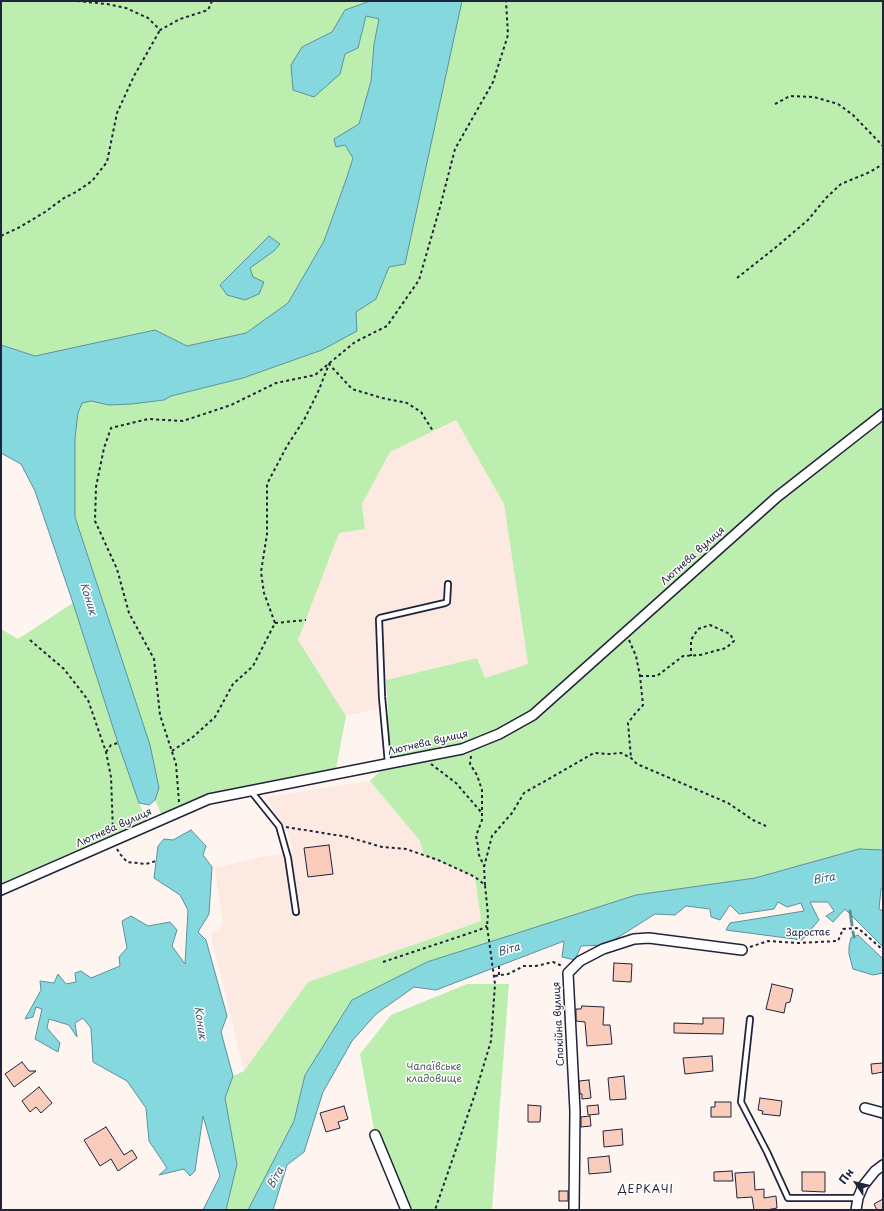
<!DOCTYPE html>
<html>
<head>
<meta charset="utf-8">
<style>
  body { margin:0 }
  #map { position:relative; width:884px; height:1211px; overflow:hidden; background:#fef5f1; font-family:"Playpen Sans",sans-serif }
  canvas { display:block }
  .frame { position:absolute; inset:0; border:2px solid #22223b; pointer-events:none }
  .north { position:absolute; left:836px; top:1163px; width:40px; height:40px; -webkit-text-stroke:3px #fff; paint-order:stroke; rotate:305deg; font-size:11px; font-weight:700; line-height:16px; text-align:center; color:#22223b }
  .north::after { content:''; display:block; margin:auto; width:14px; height:18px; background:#22223b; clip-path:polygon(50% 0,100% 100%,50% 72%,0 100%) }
</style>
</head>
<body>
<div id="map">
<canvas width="884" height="1211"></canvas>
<div class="frame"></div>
<div class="north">Пн</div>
</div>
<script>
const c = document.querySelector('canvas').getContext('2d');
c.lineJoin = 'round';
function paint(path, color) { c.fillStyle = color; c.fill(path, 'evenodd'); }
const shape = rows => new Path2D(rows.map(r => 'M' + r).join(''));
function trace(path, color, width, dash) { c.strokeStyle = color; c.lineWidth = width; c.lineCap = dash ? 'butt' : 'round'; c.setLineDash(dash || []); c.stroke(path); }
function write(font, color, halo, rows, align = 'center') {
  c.font = font + ' "Playpen Sans",sans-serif'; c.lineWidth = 3; c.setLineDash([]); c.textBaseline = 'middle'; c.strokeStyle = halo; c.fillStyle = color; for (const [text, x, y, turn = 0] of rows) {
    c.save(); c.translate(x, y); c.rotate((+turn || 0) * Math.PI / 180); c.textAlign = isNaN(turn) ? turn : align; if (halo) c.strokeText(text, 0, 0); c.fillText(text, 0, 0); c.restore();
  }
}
paint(shape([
  [456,420,504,504,528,664,485,679,477,658,386,680,388,707,346,716,298,640,339,532,365,528,362,504,390,452],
  [370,781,420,841,424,855,475,877,481,921,308,982,244,1071,211,935,223,925,215,868,265,856,293,853,288,833,266,797]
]), '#fce9e1');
paint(shape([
  [1,1,370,1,345,10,332,32,302,47,340,74,345,54,358,48,366,16,379,19,374,44,371,81,359,124,345,145,353,158,347,177,324,241,288,303,246,333,187,346,155,330,35,356,1,345],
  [462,1,883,1,883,850,859,849,755,878,636,895,427,962,352,1000,305,1075,294,1121,248,1210,226,1210,237,1164,225,1098,233,1076,244,1071,308,982,481,921,475,877,424,855,420,841,370,781,388,763,388,707,386,680,477,658,485,678,528,664,504,504,456,420,390,452,362,504,365,529,339,533,298,640,346,716,335,774,209,799,163,818,155,800,159,788,150,745,75,517,75,438,78,413,82,403,91,401,109,405,131,404,164,400,171,396,243,378,322,350,356,312,376,299,389,267],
  [73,603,118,743,139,803,147,820,1,884,1,629,18,639],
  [467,984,509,984,492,1210,406,1210,375,1135,360,1054,391,1015]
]), '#bcefaf');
const water = shape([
  [370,1,462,1,405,264,389,267,376,299,356,312,357,331,322,350,243,378,171,396,164,400,131,404,109,405,91,401,82,403,78,413,75,438,75,517,150,745,159,788,155,800,149,805,139,803,118,743,73,603,35,491,21,464,1,453,1,345,35,356,155,330,187,346,246,333,288,303,324,241,347,177,353,158,345,145,336,147,334,139,359,124,371,81,374,44,379,19,366,16,358,48,345,54,340,74,314,97,293,90,291,65,302,47,332,32,345,10,370,1],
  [269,236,280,244,274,251,250,268,253,277,264,282,259,294,245,300,227,295,220,285,269,236],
  [191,830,206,846,203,855,212,867,209,914,198,932,206,940,227,1016,221,1032,233,1076,225,1098,237,1164,226,1210,203,1210,220,1176,203,1116,195,1171,190,1176,184,1169,159,1175,167,1168,149,1141,146,1108,127,1081,93,1062,91,1028,83,1018,75,1023,77,1037,69,1025,49,1019,47,1028,60,1043,58,1052,35,1039,42,1009,36,1007,33,1017,25,1019,41,990,40,981,54,983,58,974,66,984,76,982,75,973,81,971,91,978,120,966,119,957,127,948,122,921,131,916,148,926,170,922,177,930,172,946,185,964,188,910,180,895,154,878,158,846,164,839,173,840,191,830],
  [859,849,883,850,883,888,881,889,879,909,883,911,883,947,845,909,833,922,826,916,834,911,828,902,810,902,819,920,802,940,726,930,730,923,804,911,801,903,787,907,778,902,774,909,739,914,730,905,720,920,711,917,710,909,686,906,675,915,655,914,606,945,581,946,575,960,562,957,564,941,436,990,414,987,376,1014,352,1041,323,1092,304,1152,287,1165,273,1210,248,1210,294,1121,305,1075,352,1000,427,962,636,895,755,878,859,849],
  [858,935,883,959,883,973,873,975,853,969,849,954,849,946,851,938,858,935]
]);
paint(water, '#86d8df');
trace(water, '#5e8f9d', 1);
trace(shape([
  [850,911,852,925],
  [853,932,854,937]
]), '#5e8f9d', 3);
const building = shape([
  [329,845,333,874,308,877,304,848,329,845],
  [614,963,632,964,631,982,613,981,614,963],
  [772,984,793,989,790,1002,786,1003,784,1013,766,1009,772,984],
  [582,1006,604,1007,603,1025,610,1025,612,1044,587,1046,585,1022,576,1021,576,1009,581,1009,582,1006],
  [703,1018,724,1018,723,1034,674,1033,674,1023,703,1024,703,1018],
  [712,1056,713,1071,685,1074,683,1058,712,1056],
  [22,1062,29,1071,36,1071,14,1087,5,1074,22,1062],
  [883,1063,883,1072,872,1074,871,1064,883,1063],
  [624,1076,626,1099,610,1100,608,1078,624,1076],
  [589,1080,591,1098,582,1099,582,1094,580,1094,579,1081,589,1080],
  [39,1087,52,1103,41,1113,36,1107,30,1112,22,1101,39,1087],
  [760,1098,782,1101,780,1116,762,1114,763,1111,758,1110,760,1098],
  [715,1102,731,1102,731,1117,711,1117,711,1107,715,1107,715,1102],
  [528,1105,541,1106,540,1122,528,1122,528,1105],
  [598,1105,599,1114,588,1115,587,1106,598,1105],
  [344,1106,348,1119,338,1122,340,1128,326,1132,320,1113,344,1106],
  [590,1116,591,1126,581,1127,581,1117,590,1116],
  [106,1127,124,1155,132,1150,137,1158,118,1171,111,1159,100,1166,84,1140,106,1127],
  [622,1129,623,1145,604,1147,603,1131,622,1129],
  [609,1156,611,1172,589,1174,588,1158,609,1156],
  [732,1171,733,1181,714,1181,714,1172,732,1171],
  [754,1172,755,1190,764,1189,764,1198,776,1196,777,1208,766,1210,754,1210,752,1197,737,1198,735,1173,754,1172],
  [802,1172,825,1172,825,1192,802,1191,802,1172],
  [559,1191,568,1191,568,1201,559,1201,559,1191],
  [883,1199,883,1210,877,1210,874,1204,883,1199]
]);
paint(building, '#f9ccbb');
trace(building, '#22223b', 1);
const service = shape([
  [388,763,382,697,379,619,380,618,445,603,447,602,448,584],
  [250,790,279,826,288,858,296,912],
  [750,1019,741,1102,767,1152,788,1198,858,1198]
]);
const minor = shape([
  [1,890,209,799,462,749,499,734,533,715,777,497,883,414],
  [865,1108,883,1113],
  [375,1135,406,1210],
  [574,1210,575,1111,568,973,580,961,603,949,634,939,649,938,742,950],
  [856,1210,858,1198,863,1186,875,1171,883,1165]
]);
trace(service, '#22223b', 8);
trace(minor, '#22223b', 12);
trace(shape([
  [77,1,107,4,126,8,148,18,160,30,180,19,208,10,212,1],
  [775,104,790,96,814,97,838,104,853,115,883,146],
  [1,236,20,227,45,212,64,198,76,192,92,181,107,162,117,113,134,76,160,30],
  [737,278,775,248,808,220,826,198,841,184,870,172,883,164],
  [275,623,306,620],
  [30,640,64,669,88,700,106,752,111,777,113,832],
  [629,640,636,656,640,676,643,705,634,715,628,723,631,758],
  [640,676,657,676,683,656,700,655,726,648,734,641,730,634,710,625,698,629,691,640,691,656],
  [172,751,193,737,215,717,233,684,253,666,275,623,264,593,261,572,267,534,267,484,287,446,304,420,318,392,329,364,352,389,382,398,407,403,421,412,433,431],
  [106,752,111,745,118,743],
  [471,756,470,764,477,775,482,790,482,820,476,836,478,846,479,855,484,866],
  [431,764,456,783,481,812],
  [179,802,176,764,160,715,154,659,129,613,117,569,95,521,96,487,104,448,111,428,148,419,183,421,231,405,276,383,315,375,355,342,387,326,419,280,440,207,455,149,493,82,508,35,506,1],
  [286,827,348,837,382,847,406,849,438,860,475,877,485,885,488,915,487,926,495,984,491,1041,475,1094,435,1210],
  [117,849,120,854,127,862,146,864,156,861],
  [485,885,484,867,492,836,512,813,524,793,594,753,609,754,621,753,631,758,637,764,728,803,753,820,766,826],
  [750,947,768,941,798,943,838,941,843,929,858,928,883,950],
  [383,962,479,930,487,926],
  [499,966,499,975],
  [495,976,508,974,524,966,536,966,553,962,562,966]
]), '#22223b', 2, [3, 3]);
trace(service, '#fff', 4.5);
trace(minor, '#fff', 9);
write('10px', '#22223b', '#fff', [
  ["Лютнева вулиця",693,556,-42],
  ["Лютнева вулиця",428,743,-13],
  ["Лютнева вулиця",114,828,-24],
  ["Заростає",808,933,-1],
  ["Спокійна вулиця",559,1024,-93]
]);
write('10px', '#50605e', '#fff', [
  ["Чапаївське",434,1067],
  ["кладовище",434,1079]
]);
write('italic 11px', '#40596c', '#fff', [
  ["Коник",88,599,73],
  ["Віта",824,879,-10],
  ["Віта",509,950,-16],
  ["Коник",200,1023,82],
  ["Віта",276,1178,-62]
]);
c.letterSpacing = '1px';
write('11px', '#22223b', '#fff', [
  ["ДЕРКАЧІ",646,1190]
]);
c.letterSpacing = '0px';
</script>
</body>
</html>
